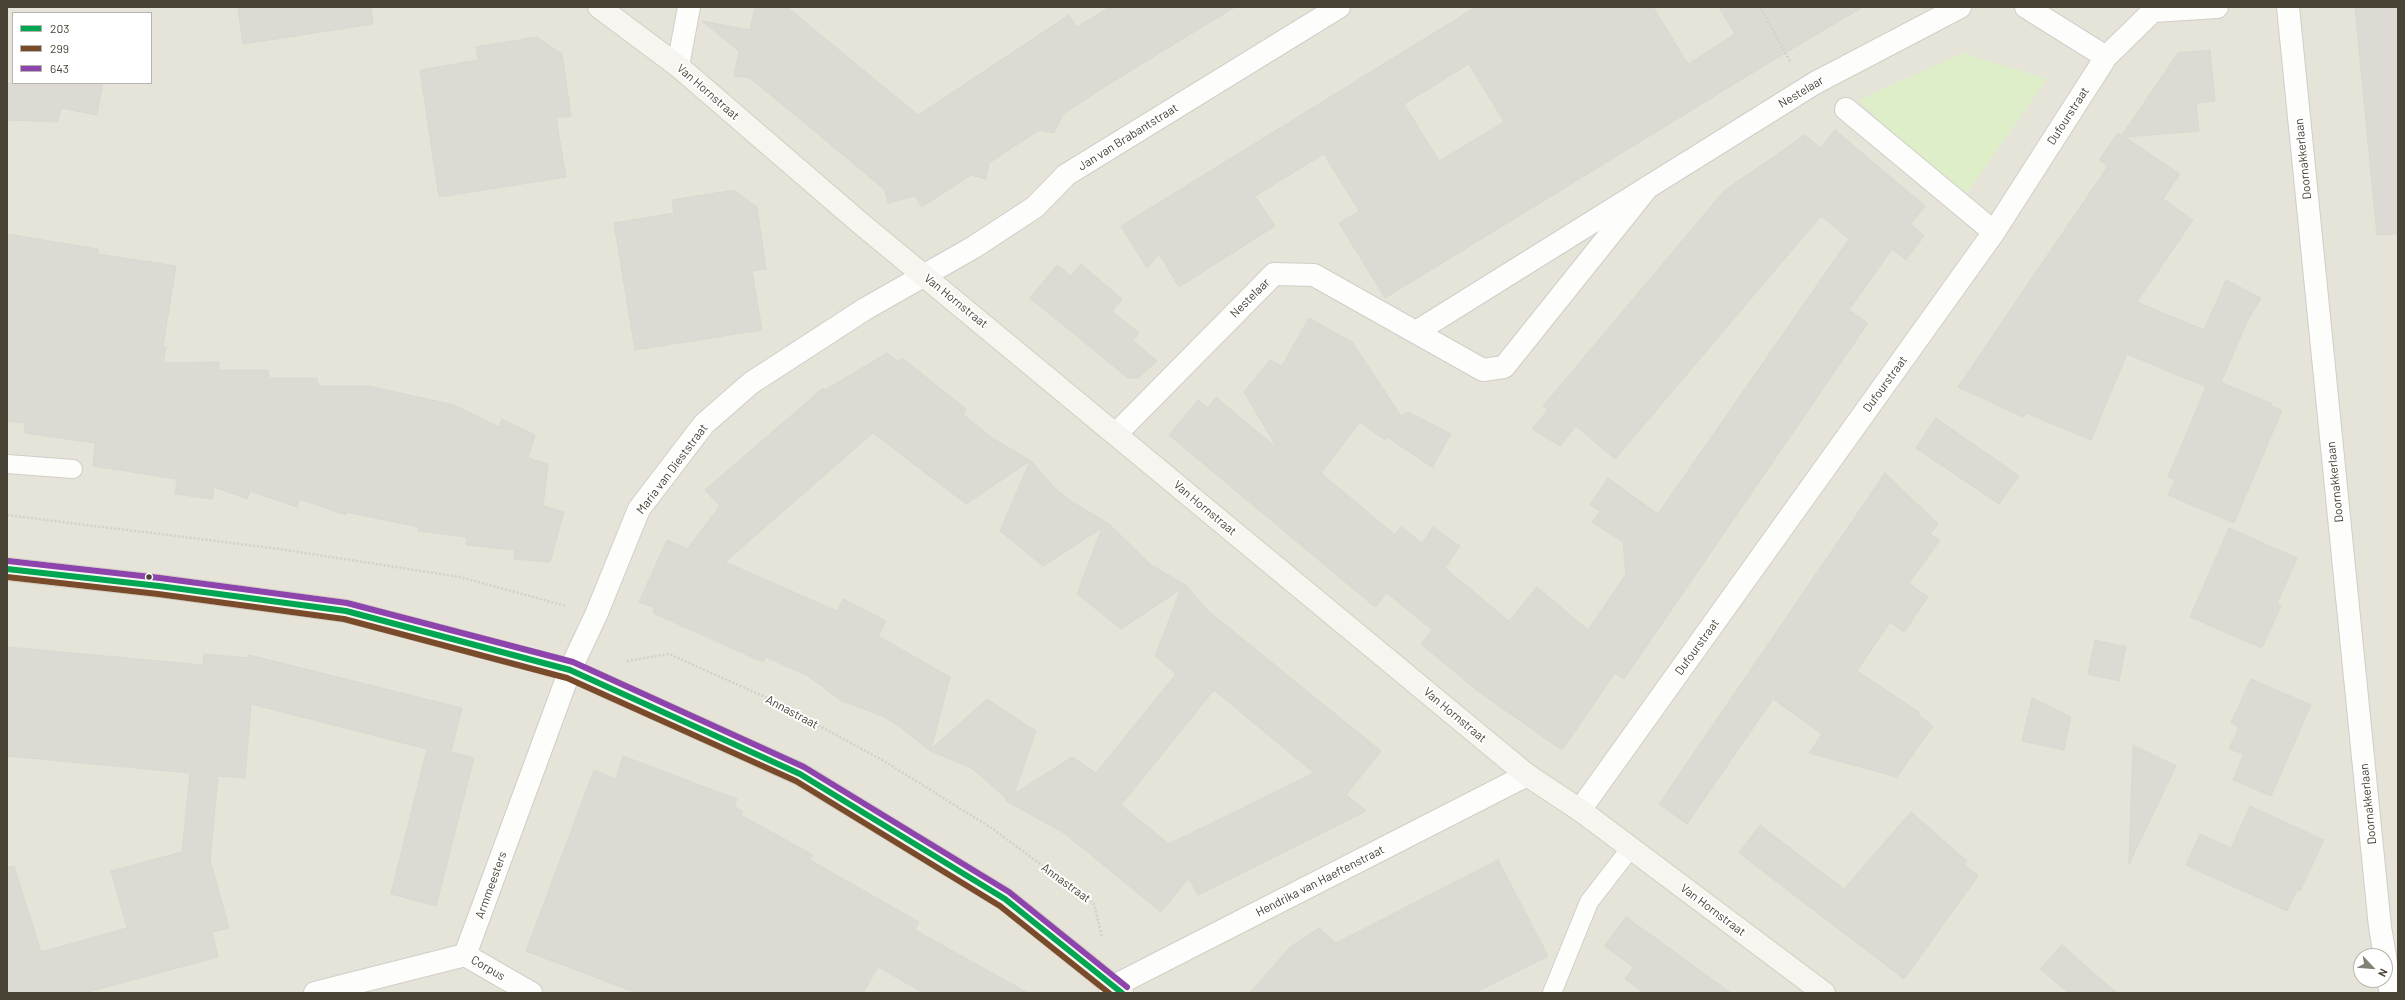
<!DOCTYPE html>
<html>
<head>
<meta charset="utf-8">
<style>
  body { margin:0 }
  #map { position:relative; width:2405px; height:1000px; overflow:hidden; background:#f2f1eb; font-family:Barlow,sans-serif }
  canvas { display:block }
  .frame { position:absolute; inset:0; border:8px solid #494336; pointer-events:none }
  .legend { position:absolute; left:12px; top:12px; width:140px; height:72px; box-sizing:border-box; background:#fff; border:1px solid #b6b4af; margin:0; padding:5px 7px; list-style:none; font-size:12px; color:#494336 }
  .legend li { display:flex; align-items:center; gap:8px; height:20px }
  .legend b { width:20px; border:1px solid #b6b4af }
  .north { position:absolute; left:2353px; top:948px; width:40px; height:40px; box-sizing:border-box; background:#fff; border:1px solid #b6b4af; border-radius:50%; rotate:116deg; font-size:11px; font-weight:700; line-height:16px; text-align:center; color:#494336 }
  .north::after { content:''; display:block; margin:auto; width:14px; height:18px; background:#848075; clip-path:polygon(50% 0,100% 100%,50% 72%,0 100%) }
</style>
</head>
<body>
<div id="map">
<canvas width="2405" height="1000"></canvas>
<div class="frame"></div>
<ul class="legend">
<li><b style="height:5px;background:#00a651"></b>203</li>
<li><b style="height:5px;background:#7a4b2a"></b>299</li>
<li><b style="height:5px;background:#8e44ad"></b>643</li>
</ul>
<div class="north">N</div>
</div>
<script>
const c = document.querySelector('canvas').getContext('2d');
c.lineJoin = 'round';
function paint(path, color) { c.fillStyle = color; c.fill(path, 'evenodd'); }
const shape = rows => new Path2D(rows.map(r => 'M' + r).join(''));
function trace(path, color, width, dash) { c.strokeStyle = color; c.lineWidth = width; c.lineCap = dash ? 'butt' : 'round'; c.setLineDash(dash || []); c.stroke(path); }
function write(font, color, halo, rows, align = 'center') {
  c.font = font + ' Barlow,sans-serif'; c.lineWidth = 4; c.setLineDash([]); c.textBaseline = 'middle'; c.strokeStyle = halo; c.fillStyle = color; for (const [text, x, y, turn = 0] of rows) {
    c.save(); c.translate(x, y); c.rotate((+turn || 0) * Math.PI / 180); c.textAlign = isNaN(turn) ? turn : align; if (halo) c.strokeText(text, 0, 0); c.fillText(text, 0, 0); c.restore();
  }
}
paint(shape([
  [7,7,2398,7,2398,993,7,993],
  [13,13,151,13,151,83,13,83],
  [2361,956,2385,956,2385,980,2361,980]
]), '#e6e3d8');
paint(shape([
  [1963,53,2047,79,1961,202,1858,100]
]), '#ddeec9');
const building = shape([
  [238,7,371,7,373,24,243,44,238,7],
  [755,7,787,7,918,115,1069,15,1077,27,1110,7,1235,7,1109,84,1063,114,1054,133,1039,130,989,163,986,179,971,175,922,207,915,196,888,203,885,190,812,129,750,78,734,76,739,51,702,21,750,30,755,7],
  [1476,7,1653,7,1688,64,1735,34,1719,7,1863,7,1775,59,1385,298,1339,223,1359,211,1324,154,1255,196,1275,226,1179,287,1159,254,1147,268,1121,226,1476,7],
  [1469,64,1504,122,1439,161,1404,104,1469,64],
  [2355,7,2398,7,2398,234,2377,235,2355,7],
  [537,37,562,54,571,116,556,118,566,177,439,197,420,70,478,60,476,47,537,37],
  [2210,50,2215,101,2196,103,2199,131,2125,137,2180,174,2163,199,2193,220,2137,302,2204,330,2226,280,2261,298,2247,322,2221,382,2272,404,2271,406,2282,410,2234,523,2168,495,2175,480,2168,477,2206,387,2127,354,2091,440,2026,413,2023,417,1958,387,2108,166,2099,160,2118,133,2122,135,2178,53,2210,50],
  [7,83,103,83,97,115,61,108,58,122,7,120,7,83],
  [1835,130,1925,206,1911,224,1924,236,1906,260,1892,249,1849,310,1868,323,1624,679,1615,673,1562,750,1479,692,1421,644,1432,630,1387,593,1375,607,1169,435,1198,400,1208,408,1216,397,1278,449,1244,392,1270,360,1282,366,1309,318,1352,342,1401,416,1408,412,1451,434,1433,466,1435,469,1387,437,1385,440,1360,422,1321,473,1395,535,1401,527,1422,543,1433,527,1460,546,1445,568,1509,621,1537,587,1588,630,1626,574,1623,542,1592,522,1600,511,1590,505,1608,478,1658,514,1849,239,1821,216,1615,459,1576,426,1560,446,1532,429,1548,410,1543,406,1724,191,1805,135,1820,148,1835,130],
  [729,191,735,191,757,207,766,269,752,271,762,330,635,350,614,223,674,213,672,200,729,191],
  [7,234,98,249,98,254,176,266,163,346,166,347,163,363,219,362,219,370,268,370,269,378,317,378,318,386,369,386,454,405,499,427,502,419,535,435,528,458,548,464,543,506,564,512,550,562,514,559,515,550,466,545,467,537,418,531,419,527,346,512,346,515,299,499,297,507,250,491,247,499,214,487,212,499,175,494,177,479,93,466,95,443,25,433,24,423,7,421,7,234],
  [1081,264,1122,299,1112,311,1139,333,1133,341,1157,361,1138,378,1128,378,1030,298,1057,265,1071,276,1081,264],
  [887,353,899,362,902,358,966,409,963,414,991,437,1031,461,1056,489,1071,501,1109,524,1151,565,1186,585,1207,610,1381,751,1346,795,1366,811,1198,895,1189,878,1161,912,1064,833,1005,800,1007,799,973,769,929,750,899,726,882,716,842,701,808,676,766,657,763,662,653,613,655,608,639,602,667,540,687,549,720,506,705,490,823,388,825,390,887,353],
  [873,433,966,504,1030,461,1000,531,1043,566,1102,528,1077,594,1121,629,1181,589,1155,656,1176,674,1096,773,1072,757,1014,794,1036,731,987,699,931,749,950,677,878,636,886,621,843,599,837,611,725,562,873,433],
  [1214,690,1314,773,1169,844,1121,805,1214,690],
  [1936,418,2019,476,1999,504,1916,448,1936,418],
  [1885,473,1938,524,1930,534,1940,540,1909,583,1928,597,1904,632,1890,622,1857,671,1920,713,1918,715,1933,726,1897,777,1809,753,1822,734,1773,699,1687,824,1659,804,1885,473],
  [2229,528,2297,558,2277,604,2281,606,2262,648,2190,617,2229,528],
  [2095,640,2126,647,2119,681,2088,674,2095,640],
  [7,647,203,665,204,654,248,658,249,655,462,708,451,752,474,758,436,906,391,894,427,749,251,704,245,778,218,776,210,860,229,928,212,932,218,957,84,993,7,993,7,867,14,866,41,952,127,928,111,871,182,852,190,773,7,756,7,647],
  [2251,679,2311,705,2271,796,2233,780,2244,754,2229,749,2239,727,2231,723,2251,679],
  [2032,698,2071,717,2064,750,2022,741,2032,698],
  [2133,745,2176,766,2129,864,2133,745],
  [623,756,737,799,734,807,743,811,741,815,813,855,810,860,919,922,915,930,1028,993,924,993,878,967,863,993,637,993,526,951,594,770,616,779,623,756],
  [2250,806,2324,840,2300,891,2297,890,2287,911,2186,865,2200,834,2231,848,2250,806],
  [1911,812,1967,861,1964,864,1978,876,1904,979,1739,853,1760,825,1844,889,1911,812],
  [1498,860,1548,956,1474,993,1250,993,1290,947,1319,928,1336,943,1498,860],
  [1626,917,1654,937,1731,993,1645,993,1625,979,1634,967,1604,946,1626,917],
  [2062,945,2087,967,2117,993,2069,993,2040,969,2062,945]
]);
paint(building, '#dcdad3');
trace(building, '#dad8d1', 1);
const lane = shape([
  [7,464,73,469],
  [1552,993,1589,902,1630,849]
]);
const street = shape([
  [2026,7,2106,57],
  [2288,7,2380,927,2385,956],
  [678,66,689,7],
  [1846,109,1994,232],
  [1416,332,1815,83,1960,7],
  [1116,434,1274,274,1314,275,1483,370,1504,367,1648,187],
  [1580,810,1994,232,2106,57,2153,11,2217,7],
  [465,955,531,993],
  [2385,957,2390,989,2393,993],
  [315,993,465,955,570,670,596,615,639,509,704,424,751,383,865,309,974,247,1035,207,1066,175,1339,7],
  [1110,993,1114,986,1527,775]
]);
const secondary = shape([
  [599,7,678,66,859,222,1527,775,1580,810,1824,993],
  [7,569,159,586,346,611,570,670,800,774,1005,899,1122,993]
]);
trace(lane, '#d0cec8', 20);
trace(street, '#d0cec8', 24);
trace(secondary, '#d2cfc1', 24);
trace(shape([
  [1760,7,1791,63],
  [7,515,279,549,460,577,566,606],
  [627,661,669,654,774,701,884,761,993,829,1094,904,1102,937]
]), '#d2d1ca', 2.5, [2, 2]);
trace(lane, '#fdfdfc', 18);
trace(street, '#fdfdfc', 22);
trace(secondary, '#f7f5ef', 22);
trace(shape([
  [7,569,159,586,346,611,570,670,800,774,1005,899,1122,993]
]), '#00a651', 6);
trace(shape([
  [7,577,158,594,344,619,567,678,796,781,1000,906,1109,993]
]), '#7a4b2a', 6);
trace(shape([
  [8,561,160,578,347,603,573,662,804,767,1009,892,1127,987]
]), '#8e44ad', 6);
for (const [x, y, r, color] of [
  [149,577,3.5,"#494336"]
]) { const dot = new Path2D(); dot.arc(x, y, r, 0, 2 * Math.PI); c.fillStyle = color; c.fill(dot); trace(dot, '#fff', 1.5); }
write('12px', '#494336', '#fff', [
  ["Van Hornstraat",708,92,41],
  ["Nestelaar",1801,92,-31],
  ["Dufourstraat",2068,116,-57],
  ["Jan van Brabantstraat",1128,137,-32],
  ["Doornakkerlaan",2303,159,-96],
  ["Nestelaar",1250,298,-45],
  ["Van Hornstraat",956,301,39],
  ["Dufourstraat",1885,384,-54],
  ["Maria van Dieststraat",672,469,-53],
  ["Doornakkerlaan",2335,482,-96],
  ["Van Hornstraat",1205,508,40],
  ["Dufourstraat",1697,647,-54],
  ["Annastraat",792,712,28],
  ["Van Hornstraat",1455,715,40],
  ["Doornakkerlaan",2368,804,-96],
  ["Hendrika van Haeftenstraat",1320,881,-27],
  ["Annastraat",1066,883,36],
  ["Armmeesters",491,885,-70],
  ["Van Hornstraat",1713,910,37],
  ["Corpus",488,968,30]
]);
</script>
</body>
</html>
